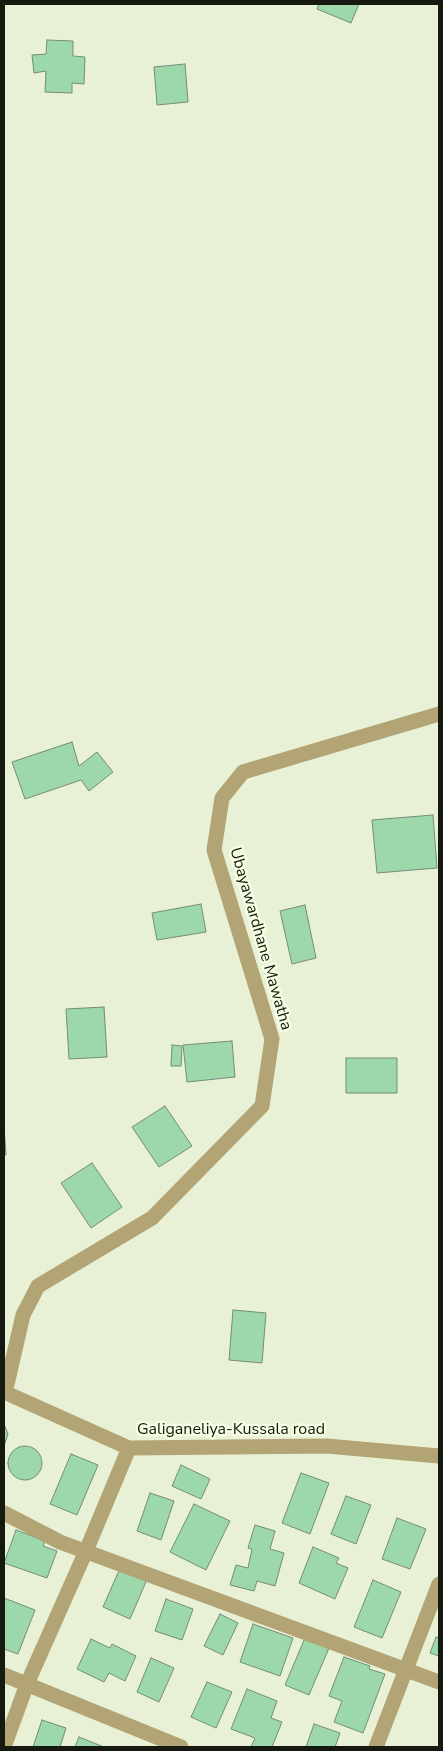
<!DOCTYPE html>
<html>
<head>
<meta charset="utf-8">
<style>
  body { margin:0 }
  #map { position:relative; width:443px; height:1751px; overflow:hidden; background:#e8f1d6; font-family:"Nunito Sans",sans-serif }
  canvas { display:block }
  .frame { position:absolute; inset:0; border:5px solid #16190f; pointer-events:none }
</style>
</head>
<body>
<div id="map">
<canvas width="443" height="1751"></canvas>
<div class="frame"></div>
</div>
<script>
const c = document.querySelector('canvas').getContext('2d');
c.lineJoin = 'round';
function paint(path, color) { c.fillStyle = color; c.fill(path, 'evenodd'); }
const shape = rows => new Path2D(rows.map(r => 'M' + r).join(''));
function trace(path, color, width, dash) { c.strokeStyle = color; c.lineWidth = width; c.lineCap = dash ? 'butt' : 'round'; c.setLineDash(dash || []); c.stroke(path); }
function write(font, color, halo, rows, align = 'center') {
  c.font = font + ' "Nunito Sans",sans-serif'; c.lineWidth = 5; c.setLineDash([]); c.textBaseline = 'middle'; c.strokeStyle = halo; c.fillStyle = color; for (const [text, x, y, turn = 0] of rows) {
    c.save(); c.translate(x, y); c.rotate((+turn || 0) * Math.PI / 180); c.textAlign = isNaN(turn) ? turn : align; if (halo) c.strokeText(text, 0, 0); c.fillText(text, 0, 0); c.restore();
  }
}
const building = shape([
  [319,4,359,4,351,23,317,9,319,4],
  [47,40,73,41,73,56,85,57,84,84,72,83,72,93,45,92,46,71,34,73,32,55,46,54,47,40],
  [185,64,188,102,157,105,154,67,185,64],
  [72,742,79,766,97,752,113,772,89,791,81,780,25,799,12,762,72,742],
  [433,815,437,868,377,873,372,820,433,815],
  [201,904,206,932,157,940,152,913,201,904],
  [305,905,316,958,292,964,280,911,305,905],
  [104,1007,107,1057,69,1059,66,1009,104,1007],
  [232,1041,235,1077,187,1082,183,1045,232,1041],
  [172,1045,182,1046,181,1066,171,1066,172,1045],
  [346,1058,397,1058,397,1093,346,1093,346,1058],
  [165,1106,192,1146,159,1167,132,1127,165,1106],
  [4,1126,6,1155,4,1155,4,1126],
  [92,1163,122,1207,91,1228,61,1183,92,1163],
  [233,1310,266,1313,262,1363,229,1360,233,1310],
  [4,1424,8,1434,4,1446,4,1424],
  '8 1463a17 17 0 1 1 34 0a17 17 0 1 1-34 0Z',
  [71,1454,98,1465,77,1515,50,1504,71,1454],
  [181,1465,210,1479,201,1499,172,1486,181,1465],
  [301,1473,329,1483,310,1534,282,1523,301,1473],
  [150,1493,174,1501,161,1540,137,1531,150,1493],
  [346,1496,371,1505,356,1544,331,1534,346,1496],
  [194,1504,230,1521,206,1570,170,1552,194,1504],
  [397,1518,426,1529,410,1569,382,1559,397,1518],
  [255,1525,275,1531,270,1549,284,1553,275,1586,257,1581,254,1591,230,1585,236,1565,248,1568,252,1549,248,1548,255,1525],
  [16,1530,45,1541,43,1546,57,1551,47,1578,4,1563,16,1530],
  [313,1547,339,1558,336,1563,348,1568,335,1599,299,1583,313,1547],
  [121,1566,148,1577,130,1619,103,1607,121,1566],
  [373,1580,401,1592,382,1638,354,1627,373,1580],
  [4,1598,35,1610,18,1654,4,1649,4,1598],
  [166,1599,193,1609,182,1640,155,1631,166,1599],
  [220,1614,238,1623,223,1655,204,1646,220,1614],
  [253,1624,293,1638,280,1676,240,1662,253,1624],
  [436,1637,439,1638,439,1656,430,1653,436,1637],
  [305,1638,329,1648,309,1695,285,1685,305,1638],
  [91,1639,110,1648,112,1644,136,1656,125,1681,109,1673,104,1682,77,1669,91,1639],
  [344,1657,370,1666,369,1669,385,1674,363,1733,334,1722,342,1701,329,1696,344,1657],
  [151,1658,174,1668,159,1702,137,1692,151,1658],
  [207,1682,232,1692,216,1728,191,1717,207,1682],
  [247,1689,277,1701,271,1718,282,1722,272,1747,251,1747,255,1738,231,1729,247,1689],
  [42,1720,66,1728,60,1747,33,1747,42,1720],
  [314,1724,340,1733,335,1747,306,1747,314,1724],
  [79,1737,104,1747,75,1747,79,1737]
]);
paint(building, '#9cd8aa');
trace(building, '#748b79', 1);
trace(shape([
  [4,1392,129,1448,327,1446,439,1456],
  [5,1393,23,1315,38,1286,152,1218,262,1106,272,1039,214,850,222,798,243,772,439,714],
  [4,1513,60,1542,439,1682],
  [4,1675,181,1747],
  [4,1747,27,1684,86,1551,129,1448],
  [376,1747,439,1584]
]), '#b2a474', 15);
write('16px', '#16190f', '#f5fee3', [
  ["Ubayawardhane Mawatha",260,939,74],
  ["Galiganeliya-Kussala road",231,1430]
]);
</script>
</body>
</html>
